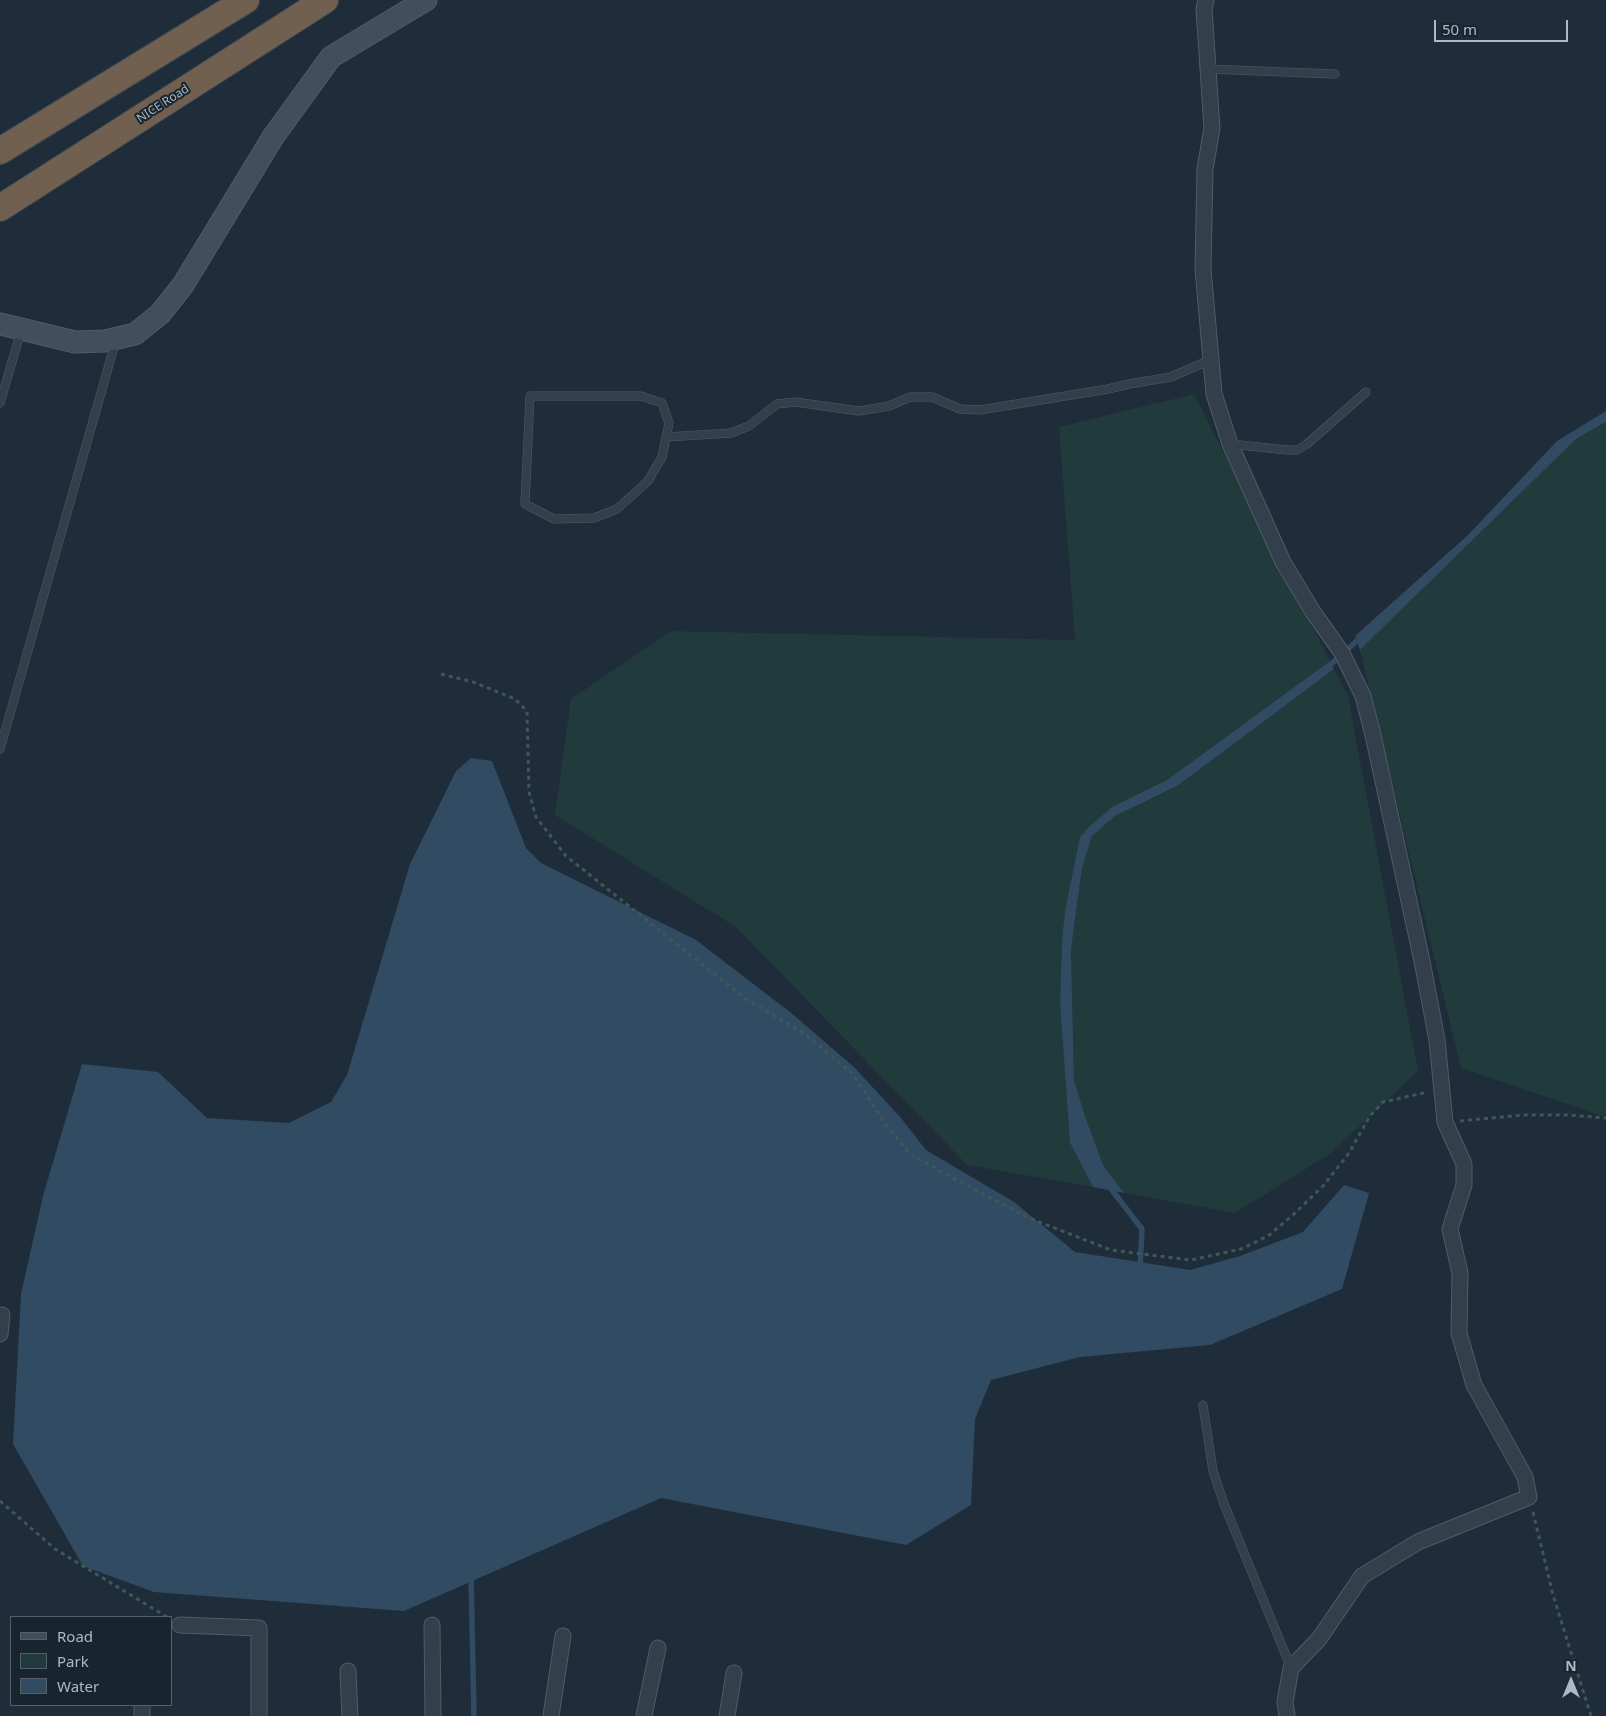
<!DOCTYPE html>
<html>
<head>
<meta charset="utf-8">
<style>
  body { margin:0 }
  #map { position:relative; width:1606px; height:1716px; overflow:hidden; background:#1f2d3a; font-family:"Noto Sans",sans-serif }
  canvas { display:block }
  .legend { position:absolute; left:10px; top:1616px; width:162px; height:90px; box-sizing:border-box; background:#18242e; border:1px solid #54606b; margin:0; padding:6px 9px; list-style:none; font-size:15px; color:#adb9c7 }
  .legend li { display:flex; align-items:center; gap:10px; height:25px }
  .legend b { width:25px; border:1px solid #54606b }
  .north { position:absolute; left:1546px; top:1656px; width:50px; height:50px; -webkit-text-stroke:4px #18242e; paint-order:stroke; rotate:0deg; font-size:14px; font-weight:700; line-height:20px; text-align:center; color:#adb9c7 }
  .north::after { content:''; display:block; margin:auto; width:18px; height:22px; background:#adb9c7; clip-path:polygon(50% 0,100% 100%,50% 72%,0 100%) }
  .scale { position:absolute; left:1434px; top:20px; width:134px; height:22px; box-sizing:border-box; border:2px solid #adb9c7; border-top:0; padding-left:6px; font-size:15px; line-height:18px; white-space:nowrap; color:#adb9c7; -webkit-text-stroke:4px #18242e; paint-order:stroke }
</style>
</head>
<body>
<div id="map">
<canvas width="1606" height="1716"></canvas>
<ul class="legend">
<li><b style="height:6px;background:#404e5d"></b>Road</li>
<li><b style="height:14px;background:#213a3b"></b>Park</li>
<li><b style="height:14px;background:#314b62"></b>Water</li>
</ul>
<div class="north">N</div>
<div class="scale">50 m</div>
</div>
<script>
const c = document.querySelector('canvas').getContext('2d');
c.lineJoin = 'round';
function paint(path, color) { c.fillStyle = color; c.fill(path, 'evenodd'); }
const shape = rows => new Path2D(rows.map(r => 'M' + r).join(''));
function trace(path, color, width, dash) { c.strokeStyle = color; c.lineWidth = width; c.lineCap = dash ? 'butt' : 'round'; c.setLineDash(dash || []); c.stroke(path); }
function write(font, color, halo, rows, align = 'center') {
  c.font = font + ' "Noto Sans",sans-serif'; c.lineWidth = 4; c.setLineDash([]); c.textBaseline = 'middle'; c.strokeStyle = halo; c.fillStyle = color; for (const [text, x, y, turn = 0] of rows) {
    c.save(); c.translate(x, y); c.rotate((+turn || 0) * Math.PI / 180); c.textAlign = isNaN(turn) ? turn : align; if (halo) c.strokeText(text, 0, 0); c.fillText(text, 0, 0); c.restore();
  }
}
paint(shape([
  [1194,394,1330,661,1167,780,1112,807,1090,826,1065,911,1062,940,1060,1003,1070,1143,1093,1187,967,1165,736,927,555,815,571,699,671,631,1075,640,1059,427],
  [1606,422,1606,1117,1461,1068,1360,650,1576,439],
  [1334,669,1348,696,1418,1071,1330,1154,1235,1213,1124,1193,1103,1165,1086,1119,1074,1080,1071,950,1082,868,1092,835,1115,816,1177,786]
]), '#213a3b');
paint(shape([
  [1606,411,1606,422,1576,439,1360,650,1355,636,1468,535,1557,441],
  [1330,661,1334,669,1239,740,1177,786,1115,816,1092,836,1082,868,1071,950,1074,1080,1086,1119,1103,1165,1124,1193,1093,1187,1070,1143,1060,1003,1062,940,1065,911,1080,837,1090,826,1112,807,1167,780],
  [471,758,492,761,526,848,541,863,696,940,790,1012,854,1067,901,1118,926,1150,1014,1202,1075,1252,1190,1270,1240,1256,1303,1232,1344,1185,1369,1193,1342,1289,1210,1345,1080,1357,991,1380,975,1419,971,1505,906,1545,661,1498,404,1611,154,1592,83,1566,13,1444,21,1294,43,1196,82,1064,158,1072,207,1118,289,1123,331,1102,347,1075,410,864,456,771]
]), '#314b62');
trace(shape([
  [1327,668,1361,637],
  [1108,1185,1142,1229,1140,1269],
  [471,1576,474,1716]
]), '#314b62', 5.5);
const lane = shape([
  [1207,69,1335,74],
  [530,396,641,396,662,403,669,423,662,457,648,481,617,509,594,518,554,519,525,504,530,396],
  [0,403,21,331],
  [666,437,731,433,749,426,777,404,795,402,859,411,889,406,910,397,932,397,960,409,980,410,1108,389,1129,384,1171,377,1210,360],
  [1230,444,1287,450,1297,450,1307,444,1366,392],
  [0,749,116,340],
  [1203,1405,1213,1471,1224,1504,1291,1668]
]);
const street = shape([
  [1206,0,1204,9,1212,128,1205,169,1203,269,1214,394,1230,444,1283,562,1313,612,1342,653,1363,696,1373,735,1422,961,1437,1040,1445,1122,1464,1164,1464,1185,1450,1229,1460,1273,1459,1333,1474,1385,1525,1477,1529,1497,1418,1542,1362,1576,1319,1639,1291,1668,1285,1702,1287,1716],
  [0,1334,2,1315],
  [180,1625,259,1628,259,1716],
  [432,1625,433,1716],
  [348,1671,350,1716],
  [142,1716,142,1705],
  [551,1716,563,1636],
  [644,1716,658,1648],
  [727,1716,734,1673]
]);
const secondary = shape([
  [0,324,75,342,105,341,135,334,160,314,183,285,273,137,331,57,426,0]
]);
const highway = shape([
  [0,151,246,0],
  [0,208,325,0]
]);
trace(lane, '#505c68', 9);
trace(street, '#505c68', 17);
trace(secondary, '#505c68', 23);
trace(highway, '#3d4954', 28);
trace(shape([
  [441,674,473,682,515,699,527,711,529,792,536,817,566,856,747,1000,804,1033,853,1074,886,1125,910,1154,949,1176,1029,1218,1111,1250,1191,1260,1241,1249,1268,1236,1294,1214,1324,1185,1349,1153,1370,1116,1383,1102,1428,1092],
  [1460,1121,1523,1115,1568,1115,1606,1118],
  [0,1501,55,1549,167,1617],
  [1533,1512,1553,1595,1591,1716]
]), '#3e5758', 3, [4, 4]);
trace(lane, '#333f4a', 8);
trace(street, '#333f4a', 15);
trace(secondary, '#404e5d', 21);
trace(highway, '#71604f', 26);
write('12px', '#adb9c7', '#18242e', [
  ["NICE Road",163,104,-33]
]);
</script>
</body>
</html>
